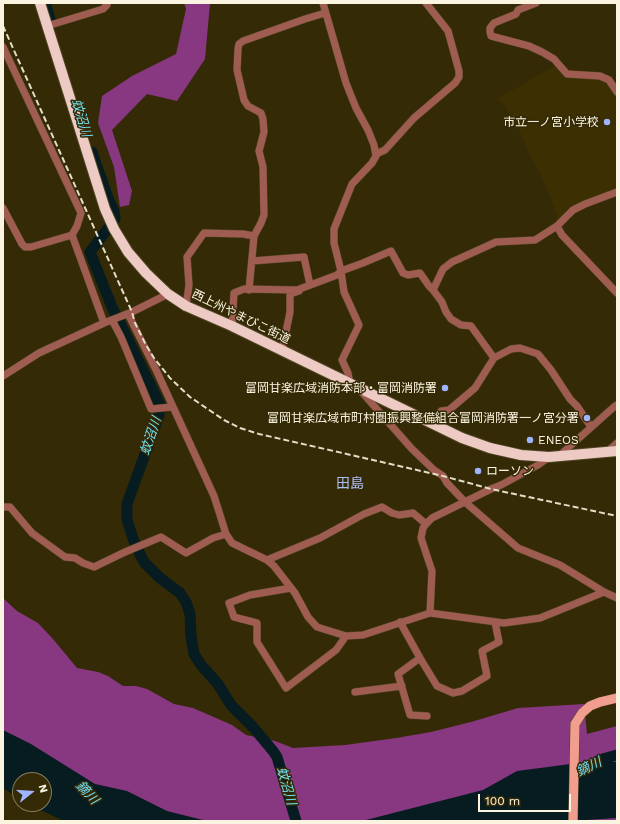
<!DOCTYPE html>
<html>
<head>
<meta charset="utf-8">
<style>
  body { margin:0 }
  #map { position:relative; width:620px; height:824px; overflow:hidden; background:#352a06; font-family:"Work Sans",sans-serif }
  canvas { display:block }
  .frame { position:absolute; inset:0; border:4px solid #fbf4e1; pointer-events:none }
  .north { position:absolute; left:12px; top:772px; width:40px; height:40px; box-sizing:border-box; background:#352a06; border:1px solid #847b5e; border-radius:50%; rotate:73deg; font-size:11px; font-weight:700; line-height:16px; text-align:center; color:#fbf4e1 }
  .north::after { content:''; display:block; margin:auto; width:14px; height:18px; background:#9eb4fd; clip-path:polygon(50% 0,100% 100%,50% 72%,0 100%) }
  .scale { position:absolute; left:478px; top:794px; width:93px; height:18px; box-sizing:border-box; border:2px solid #fbf4e1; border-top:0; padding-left:5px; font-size:12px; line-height:14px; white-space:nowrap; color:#fbf4e1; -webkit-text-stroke:3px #352a06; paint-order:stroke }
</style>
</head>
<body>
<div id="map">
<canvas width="620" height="824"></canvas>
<div class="frame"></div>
<div class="north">N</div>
<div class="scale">100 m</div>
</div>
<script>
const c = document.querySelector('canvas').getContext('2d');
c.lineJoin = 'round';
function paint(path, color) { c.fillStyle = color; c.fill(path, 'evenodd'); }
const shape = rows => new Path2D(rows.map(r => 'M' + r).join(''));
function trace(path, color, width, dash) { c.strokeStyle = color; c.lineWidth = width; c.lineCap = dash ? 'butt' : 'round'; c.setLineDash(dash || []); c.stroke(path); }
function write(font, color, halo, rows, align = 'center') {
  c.font = font + ' "Work Sans","Noto Sans JP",sans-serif'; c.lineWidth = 3; c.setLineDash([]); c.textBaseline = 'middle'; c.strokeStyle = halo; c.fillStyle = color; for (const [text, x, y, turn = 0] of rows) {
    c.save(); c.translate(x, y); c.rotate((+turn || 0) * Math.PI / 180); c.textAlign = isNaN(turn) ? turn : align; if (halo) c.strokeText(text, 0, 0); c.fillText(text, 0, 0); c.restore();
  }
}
paint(shape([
  [556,65,567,78,600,79,608,83,617,97,617,190,558,220,546,185,529,153,516,123,503,103,497,99]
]), '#3c2f01');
paint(shape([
  [184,3,210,3,205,59,177,101,147,94,112,130,132,191,129,205,120,207,114,167,98,123,102,96,132,76,176,54,186,9],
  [3,598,17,611,38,623,53,639,77,668,98,672,108,676,123,686,136,686,147,689,174,704,193,708,232,725,246,735,275,741,293,748,345,745,396,738,431,732,471,722,518,708,584,704,587,734,617,726,617,821,145,821,105,801,3,766]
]), '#883881');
paint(shape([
  [3,730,31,744,95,784,127,791,167,811,207,821,64,821,28,804,44,804,44,780,20,780,20,799,3,788],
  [586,762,617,762,617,818,572,821,362,821,483,790,517,771]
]), '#061c20');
trace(shape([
  [45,3,51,22],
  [92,152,108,198,114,211,115,219,90,252,112,307,160,405,159,415,127,504,127,520,135,544,144,562,160,578,180,593,186,602,190,614,191,636,194,654,201,665,218,684,231,705,253,727,273,751,277,757,296,821],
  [586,770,599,760,617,755]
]), '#061c20', 11);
const minor = shape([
  [323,3,346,83,356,108,368,130,374,145,376,156,372,163,352,184,334,229,334,243,341,271,344,292,359,325,342,360,348,373,350,384],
  [536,3,518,10,516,14,494,23,490,28,490,32,491,36,529,46,542,52,554,59,567,74,600,76,609,80,617,92],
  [47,26,103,9,107,5,107,3],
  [3,47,81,213,77,226,72,235,31,247,25,247,22,244,3,208],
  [376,154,385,150,414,118,455,83,459,77,459,71,448,31,426,3],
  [557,226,562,235,617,293],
  [72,235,104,323],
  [252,261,304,257,310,285],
  [249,290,254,236,261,223,264,215,263,167,259,151,264,132,263,119,261,113,248,106,244,100,237,70,238,49,239,44,243,41,305,19,325,13],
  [433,290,442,302,446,312,451,319,461,325,471,326,494,358],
  [186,306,189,285,187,257,204,233,243,234,254,236],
  [128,314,157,372,214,496,226,534,232,543,267,560,274,566,295,593,308,617,317,627,346,636,363,635,430,613,504,623,526,620,540,618,604,592],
  [112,320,121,337,151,409,172,407],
  [232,326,234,293,244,289,297,290,337,275,341,271,363,263,391,251,403,273,408,275,420,273,429,286,433,290,443,269,452,262,496,242,535,240,557,226,573,210,585,204,617,192],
  [282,351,290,312,290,294,299,291],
  [3,376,39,353,104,323,132,312,168,294],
  [360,390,412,449,434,470,443,476,447,483,465,502,518,548,560,565,604,592,617,598],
  [433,424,441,411,449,410,475,388,494,358,511,349,520,348,538,354,551,370,570,399,577,406,591,427],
  [607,452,617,443],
  [559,456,615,406,617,405],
  [3,507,10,507,32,533,65,557,75,558,83,563,94,567,125,552,161,537,186,553,213,538,226,534],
  [267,560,320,538,364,514,382,507,392,513,399,515,413,513,426,524],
  [291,588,250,595,229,603,234,617,257,623,257,642,286,688,336,650,346,636],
  [430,613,432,571,421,538,423,528,426,524,432,518,491,489,501,485,538,465,549,457],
  [400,622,420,658,437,686,453,693,462,691,487,676,482,651,499,642,495,622],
  [420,658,398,674,410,715,427,716],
  [355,692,402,686]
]);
const major = shape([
  [573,821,575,724,582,713,590,706,600,702,617,698]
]);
const highway = shape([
  [40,3,105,209,114,229,128,252,146,273,168,294,186,306,232,326,462,438,490,448,521,455,549,457,617,451]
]);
trace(minor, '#514625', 8);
trace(major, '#514625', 10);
trace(highway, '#514625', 12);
trace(minor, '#9f5c50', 7);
trace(major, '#f29e8f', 9);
trace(highway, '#edcac3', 10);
trace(shape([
  [3,26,132,312,135,323,146,345,154,358,170,378,190,397,224,420,240,428,259,434,443,476,491,489,617,516]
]), '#e4ddc8', 2, [6, 3]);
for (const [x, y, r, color] of [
  [607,122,4,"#9eb4fd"],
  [445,388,4,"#9eb4fd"],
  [587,418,4,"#9eb4fd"],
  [530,440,4,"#9eb4fd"],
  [478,471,4,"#9eb4fd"]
]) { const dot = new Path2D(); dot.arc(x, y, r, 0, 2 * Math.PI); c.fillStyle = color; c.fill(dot); trace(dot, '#352a06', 1.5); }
write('12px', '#fbf4e1', '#352a06', [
  ["市立一ノ宮小学校",599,122],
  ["富岡甘楽広域消防本部・富岡消防署",437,388],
  ["富岡甘楽広域市町村圏振興整備組合富岡消防署一ノ宮分署",579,418],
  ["ENEOS",538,440,"left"],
  ["ローソン",486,471,"left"]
], 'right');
write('12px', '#fbf4e1', '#352a06', [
  ["西上州やまびこ街道",241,317,26]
]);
write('italic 13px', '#72dff3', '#352a06', [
  ["蚊沼川",81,118,73],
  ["蚊沼川",151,436,-71],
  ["鏑川",589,767,-26],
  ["蚊沼川",286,786,74],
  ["鏑川",87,793,47]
]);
write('14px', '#adbff5', '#352a06', [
  ["田島",350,484]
]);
</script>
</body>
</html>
